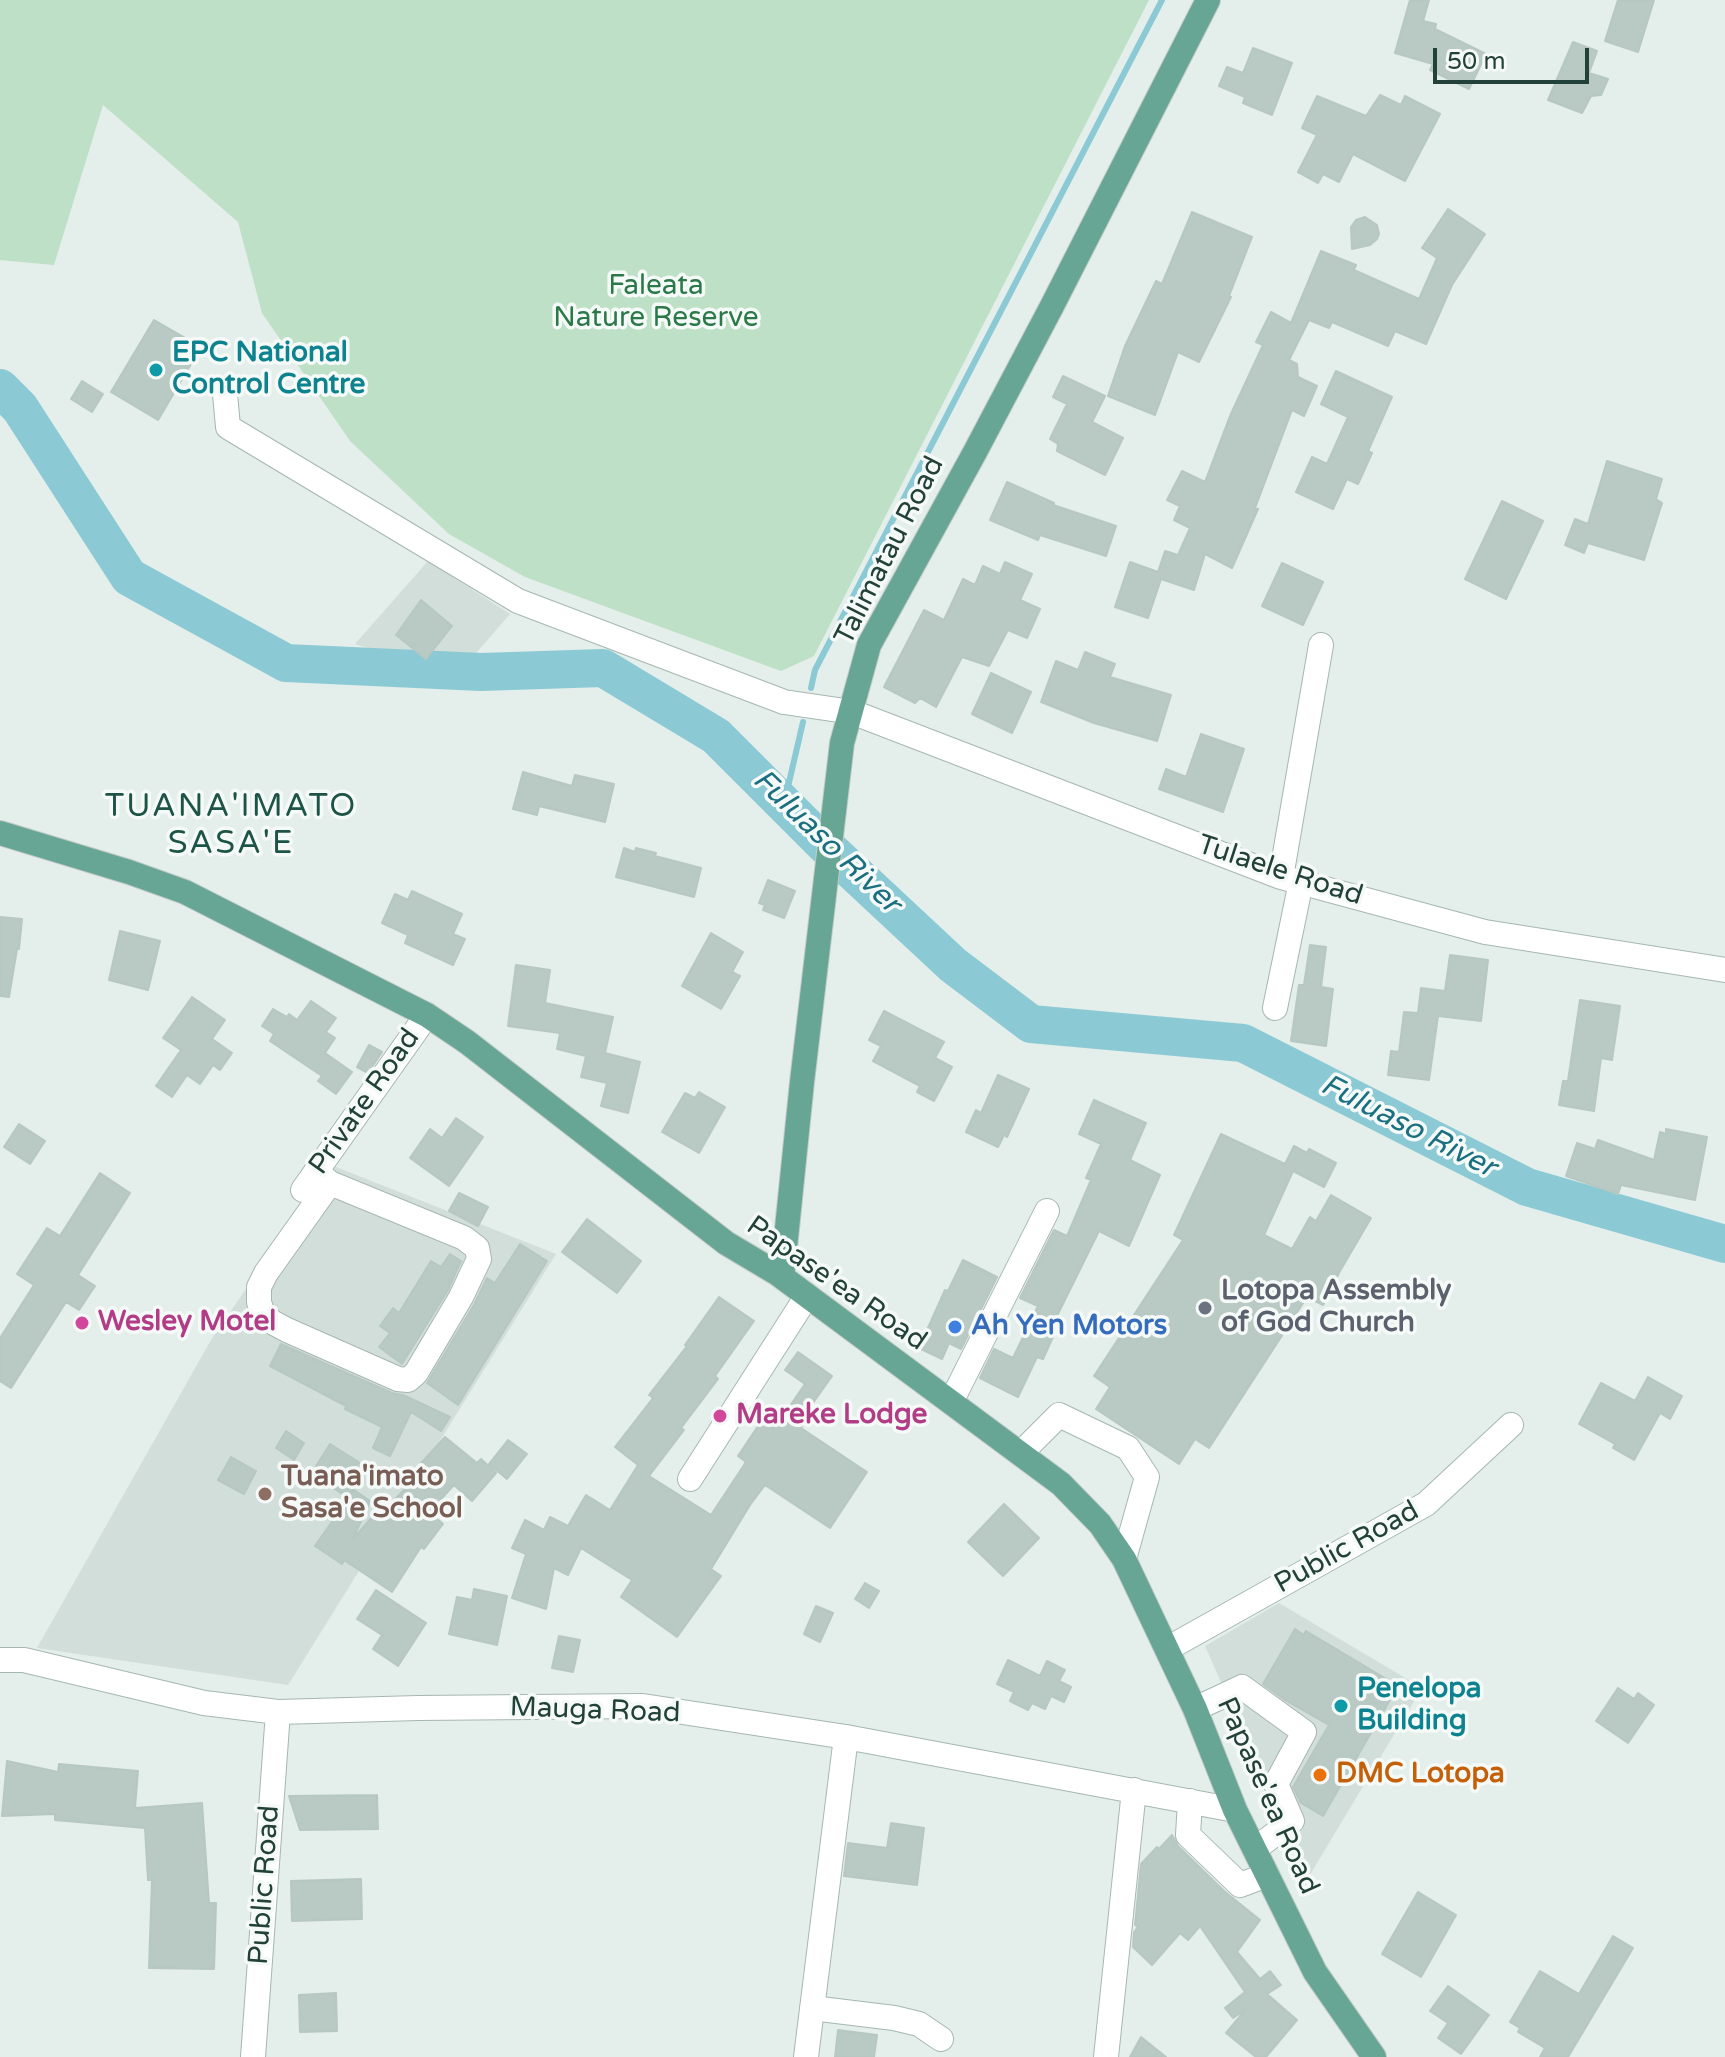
<!DOCTYPE html>
<html>
<head>
<meta charset="utf-8">
<style>
  body { margin:0 }
  #map { position:relative; width:1725px; height:2057px; overflow:hidden; background:#e4eeea; font-family:"Varela Round",sans-serif }
  canvas { display:block }
  .scale { position:absolute; left:1433px; top:48px; width:156px; height:36px; box-sizing:border-box; border:4px solid #224138; border-top:0; padding-left:10px; font-size:24px; line-height:28px; white-space:nowrap; color:#224138; -webkit-text-stroke:6px #f5faf8; paint-order:stroke }
</style>
</head>
<body>
<div id="map">
<canvas width="1725" height="2057"></canvas>
<div class="scale">50 m</div>
</div>
<script>
const c = document.querySelector('canvas').getContext('2d');
c.lineJoin = 'round';
function paint(path, color) { c.fillStyle = color; c.fill(path, 'evenodd'); }
const shape = rows => new Path2D(rows.map(r => 'M' + r).join(''));
function trace(path, color, width, dash) { c.strokeStyle = color; c.lineWidth = width; c.lineCap = dash ? 'butt' : 'round'; c.setLineDash(dash || []); c.stroke(path); }
function write(font, color, halo, rows, align = 'center') {
  c.font = font + ' "Varela Round",sans-serif'; c.lineWidth = 7; c.setLineDash([]); c.textBaseline = 'middle'; c.strokeStyle = halo; c.fillStyle = color; for (const [text, x, y, turn = 0] of rows) {
    c.save(); c.translate(x, y); c.rotate((+turn || 0) * Math.PI / 180); c.textAlign = isNaN(turn) ? turn : align; if (halo) c.strokeText(text, 0, 0); c.fillText(text, 0, 0); c.restore();
  }
}
paint(shape([
  [428,561,510,614,464,667,415,663,355,644],
  [331,1165,556,1254,288,1685,37,1648,211,1340],
  [1279,1603,1422,1688,1308,1878,1205,1646]
]), '#d2ded9');
paint(shape([
  [0,0,1149,0,814,656,781,671,525,577,449,534,350,441,262,313,238,222,103,105,54,265,0,260]
]), '#bde0c6');
trace(shape([
  [811,688,815,670,1162,0],
  [784,804,803,722]
]), '#8bcad5', 6);
trace(shape([
  [0,388,20,408,129,577,286,663,481,672,603,668,716,736,834,854,953,965,1031,1024,1243,1043,1527,1187,1725,1244]
]), '#8bcad5', 38);
const building = shape([
  [1410,0,1429,0,1423,21,1436,24,1435,29,1486,54,1469,89,1430,70,1433,64,1395,53,1410,0],
  [1618,0,1654,0,1638,52,1605,41,1618,0],
  [1573,42,1597,51,1589,73,1608,79,1601,95,1591,96,1582,113,1548,100,1573,42],
  [1253,48,1292,63,1272,115,1243,103,1245,97,1219,86,1227,67,1243,73,1253,48],
  [1380,95,1401,105,1405,96,1440,114,1405,181,1353,154,1339,182,1323,174,1318,183,1298,172,1317,135,1302,128,1317,96,1366,116,1380,95],
  [1448,209,1485,234,1452,285,1426,344,1395,331,1388,346,1332,322,1329,328,1309,320,1289,360,1297,364,1298,377,1317,386,1304,416,1292,410,1255,508,1258,509,1232,568,1205,554,1194,590,1161,579,1148,618,1115,607,1130,562,1158,572,1165,551,1178,555,1190,528,1174,520,1180,506,1167,500,1182,471,1205,482,1230,416,1263,345,1256,342,1271,312,1291,323,1321,251,1356,265,1354,270,1419,299,1437,258,1422,248,1448,209],
  [1192,212,1252,237,1229,296,1231,297,1199,362,1178,352,1155,415,1108,396,1125,346,1156,281,1162,284,1192,212],
  [1365,217,1377,225,1379,234,1377,239,1370,245,1352,249,1351,227,1356,220,1365,217],
  [154,320,201,347,158,420,111,392,154,320],
  [1336,371,1392,397,1368,451,1372,453,1358,484,1347,479,1333,509,1296,492,1312,457,1327,464,1348,417,1321,404,1336,371],
  [1063,376,1105,396,1092,422,1123,438,1105,475,1057,451,1058,444,1050,439,1067,404,1053,397,1063,376],
  [82,381,103,394,92,412,71,399,82,381],
  [1607,461,1662,479,1656,499,1662,503,1644,560,1588,543,1584,553,1565,545,1575,519,1588,524,1607,461],
  [1007,482,1054,503,1053,505,1116,526,1106,556,1040,535,1038,540,990,520,1007,482],
  [1502,501,1543,521,1506,599,1465,579,1502,501],
  [1005,562,1032,574,1020,600,1040,609,1027,638,1008,630,989,666,962,657,936,707,920,698,915,703,884,687,924,610,944,620,963,579,975,585,983,566,1000,574,1005,562],
  [1282,563,1323,582,1303,625,1262,606,1282,563],
  [421,600,452,626,426,659,396,635,421,600],
  [1085,652,1115,664,1110,677,1171,695,1157,741,1094,723,1041,702,1056,661,1078,670,1085,652],
  [991,673,1031,692,1012,733,972,714,991,673],
  [1201,734,1244,749,1223,812,1159,789,1166,769,1186,777,1201,734],
  [523,772,572,786,575,775,614,784,605,822,539,806,537,815,513,809,523,772],
  [624,848,635,852,636,848,656,853,655,856,701,868,694,897,616,877,624,848],
  [768,880,795,891,784,918,763,910,765,905,759,903,768,880],
  [412,891,462,914,453,934,465,939,453,965,405,943,408,935,382,923,395,894,408,900,412,891],
  [0,917,22,919,19,949,17,949,9,997,0,996,0,917],
  [120,931,160,941,148,990,109,980,120,931],
  [711,933,743,952,732,972,740,976,721,1009,682,986,711,933],
  [1310,945,1326,947,1321,987,1333,989,1326,1046,1291,1041,1299,985,1304,985,1310,945],
  [1450,955,1488,960,1481,1021,1438,1016,1429,1080,1388,1075,1391,1051,1399,1052,1404,1012,1418,1013,1421,988,1445,991,1450,955],
  [516,965,550,970,545,1003,613,1017,605,1053,640,1062,628,1113,601,1106,607,1083,581,1077,586,1056,557,1049,560,1033,508,1026,516,965],
  [192,997,225,1020,212,1039,232,1053,220,1070,213,1065,200,1084,187,1075,172,1097,156,1086,181,1050,163,1038,192,997],
  [1580,1000,1620,1006,1612,1060,1601,1058,1594,1111,1559,1105,1563,1081,1568,1081,1580,1000],
  [311,1001,336,1018,326,1032,335,1038,325,1053,352,1072,336,1094,318,1081,322,1076,270,1041,274,1034,262,1026,273,1009,287,1017,289,1014,297,1020,311,1001],
  [884,1011,944,1042,935,1058,952,1067,934,1101,917,1092,920,1086,873,1061,881,1046,869,1040,884,1011],
  [369,1045,382,1052,368,1073,357,1067,369,1045],
  [998,1075,1029,1089,1007,1137,1004,1135,998,1147,966,1132,976,1110,981,1113,998,1075],
  [699,1092,725,1107,699,1153,662,1132,685,1093,695,1098,699,1092],
  [1094,1100,1146,1123,1130,1160,1160,1175,1129,1246,1099,1231,1052,1326,1057,1328,1043,1359,1037,1357,1018,1397,980,1378,994,1349,1013,1358,1038,1306,1020,1298,1054,1230,1067,1236,1091,1180,1086,1178,1101,1144,1079,1134,1094,1100],
  [456,1118,483,1137,449,1186,410,1158,430,1129,442,1138,456,1118],
  [19,1124,45,1141,30,1164,4,1147,19,1124],
  [1666,1129,1707,1137,1695,1200,1621,1185,1618,1194,1566,1176,1577,1143,1595,1149,1598,1140,1654,1160,1660,1132,1666,1134,1666,1129],
  [1221,1134,1285,1164,1294,1146,1307,1153,1309,1149,1336,1163,1324,1187,1293,1171,1264,1235,1292,1249,1310,1217,1316,1221,1331,1195,1371,1218,1340,1271,1323,1305,1307,1297,1209,1448,1195,1439,1179,1464,1096,1409,1110,1387,1094,1376,1183,1240,1174,1235,1221,1134],
  [100,1173,130,1193,78,1275,95,1286,79,1310,66,1302,11,1388,0,1381,0,1338,34,1285,17,1274,47,1228,60,1236,100,1173],
  [459,1193,488,1207,478,1226,449,1211,459,1193],
  [587,1219,641,1261,617,1293,562,1252,587,1219],
  [520,1244,547,1261,458,1405,427,1383,474,1305,487,1278,495,1283,520,1244],
  [450,1254,461,1261,448,1290,402,1364,379,1347,390,1333,380,1326,393,1308,399,1313,431,1261,441,1267,450,1254],
  [963,1260,997,1277,961,1349,949,1343,942,1359,919,1348,945,1290,948,1291,963,1260],
  [719,1297,754,1321,715,1376,718,1379,681,1428,684,1430,649,1476,711,1515,746,1462,738,1456,766,1414,779,1422,805,1384,785,1370,798,1352,832,1376,803,1417,807,1419,801,1428,867,1472,830,1528,765,1485,750,1505,711,1569,721,1576,677,1637,621,1597,632,1580,581,1548,568,1575,554,1568,546,1609,512,1598,526,1554,512,1548,525,1520,544,1530,550,1517,568,1526,586,1495,610,1510,638,1465,615,1447,653,1398,649,1395,687,1346,685,1345,719,1297],
  [281,1344,392,1393,403,1395,450,1417,441,1431,411,1412,390,1456,373,1448,382,1427,345,1409,346,1406,270,1366,281,1344],
  [1648,1377,1682,1396,1670,1419,1660,1413,1634,1460,1613,1448,1615,1444,1579,1424,1601,1383,1635,1401,1648,1377],
  [286,1431,304,1443,294,1460,276,1448,286,1431],
  [445,1437,477,1463,481,1459,496,1473,472,1501,454,1485,429,1512,443,1524,424,1549,421,1547,392,1592,344,1560,342,1564,315,1546,354,1490,370,1501,353,1539,380,1508,384,1511,417,1476,413,1472,445,1437],
  [508,1440,527,1454,507,1479,489,1464,508,1440],
  [330,1444,368,1468,348,1498,329,1485,333,1478,316,1466,330,1444],
  [231,1457,256,1471,244,1494,218,1480,231,1457],
  [1004,1504,1039,1538,1003,1576,968,1542,1004,1504],
  [865,1583,879,1591,869,1608,855,1599,865,1583],
  [474,1589,507,1596,497,1645,449,1634,457,1597,472,1600,474,1589],
  [376,1590,426,1623,398,1666,373,1649,382,1635,357,1619,376,1590],
  [816,1606,833,1613,820,1642,804,1634,816,1606],
  [1295,1629,1304,1635,1306,1631,1398,1686,1323,1816,1301,1803,1293,1787,1329,1725,1285,1700,1263,1684,1295,1629],
  [559,1636,580,1640,573,1672,552,1668,559,1636],
  [1008,1660,1040,1676,1047,1661,1065,1670,1059,1681,1071,1687,1064,1702,1051,1696,1045,1709,1032,1703,1028,1710,1010,1701,1014,1692,997,1684,1008,1660],
  [1618,1688,1634,1699,1638,1693,1654,1705,1628,1743,1596,1721,1618,1688],
  [7,1761,58,1772,59,1764,138,1771,135,1808,202,1803,209,1903,216,1903,214,1969,149,1968,152,1880,148,1880,145,1828,55,1820,55,1814,2,1816,7,1761],
  [377,1795,378,1829,300,1830,289,1796,377,1795],
  [891,1823,924,1828,917,1885,844,1876,848,1843,887,1848,891,1823],
  [1172,1835,1178,1846,1224,1891,1260,1920,1237,1952,1260,1979,1270,1971,1281,1985,1267,1994,1297,2020,1266,2057,1256,2057,1226,2033,1246,2009,1233,2018,1225,2008,1245,1992,1200,1926,1188,1940,1180,1933,1152,1965,1133,1947,1134,1932,1138,1927,1135,1925,1141,1864,1157,1847,1159,1849,1172,1835],
  [361,1879,362,1919,292,1921,291,1881,361,1879],
  [1418,1892,1456,1915,1421,1977,1382,1954,1418,1892],
  [1613,1936,1633,1948,1568,2057,1540,2057,1545,2048,1518,2032,1520,2028,1510,2022,1540,1971,1579,1994,1613,1936],
  [1448,1986,1489,2015,1461,2054,1438,2038,1448,2023,1430,2011,1448,1986],
  [336,1993,337,2031,300,2032,299,1995,336,1993],
  [838,2030,877,2035,874,2057,835,2057,838,2030],
  [1141,2037,1166,2057,1130,2057,1141,2037]
]);
paint(building, '#b9c9c3');
trace(building, '#b6c8c1', 2);
const minor = shape([
  [225,394,228,427,518,601,784,702,852,712,1281,877,1485,932,1725,970],
  [1281,877,1321,645],
  [1275,1008,1301,882],
  [316,1171,330,1183,464,1238,477,1248,479,1259,461,1297,416,1373,408,1380,398,1379,287,1330,272,1322,262,1312,259,1302,259,1287,266,1273,330,1183],
  [303,1190,427,1015],
  [951,1402,1047,1211],
  [1021,1453,1059,1415,1128,1448,1147,1477,1124,1559],
  [690,1479,807,1296],
  [1167,1649,1426,1504,1511,1425],
  [0,1660,24,1660,204,1703,278,1712,418,1708,643,1706,846,1737,1235,1810],
  [1195,1709,1242,1687,1304,1732,1276,1784,1292,1821,1255,1849],
  [1190,1801,1188,1835,1240,1885,1267,1875],
  [812,2008,894,2018,919,2024,941,2039],
  [253,2057,278,1712],
  [806,2057,846,1737],
  [1106,2057,1134,1790]
]);
const major = shape([
  [0,833,129,872,185,892,427,1015,467,1042,726,1243,778,1274,1061,1484,1100,1524,1124,1559,1195,1709,1235,1810,1315,1972,1374,2057],
  [782,1277,802,1082,842,743,869,645,975,452,1052,306,1208,0]
]);
trace(minor, '#a6b7b1', 26);
trace(major, '#c1cac7', 26);
trace(minor, '#fff', 24);
trace(major, '#67a595', 24);
for (const [x, y, r, color] of [
  [156,370,8,"#0f9aa8"],
  [1205,1308,8,"#6b7280"],
  [82,1323,8,"#d1479c"],
  [955,1327,8,"#3f7fe0"],
  [720,1416,8,"#d1479c"],
  [265,1494,8,"#8d6e63"],
  [1341,1706,8,"#0f9aa8"],
  [1320,1775,8,"#e8710a"]
]) { const dot = new Path2D(); dot.arc(x, y, r, 0, 2 * Math.PI); c.fillStyle = color; c.fill(dot); trace(dot, '#f5faf8', 3); }
write('28px', '#2b7949', '#f5faf8', [
  ["Faleata",656,287],
  ["Nature Reserve",656,319]
]);
write('bold 28px', '#0d838f', '#f5faf8', [
  ["EPC National",172,354],
  ["Control Centre",172,386],
  ["Penelopa",1357,1690],
  ["Building",1357,1722]
], 'left');
write('28px', '#224138', '#f5faf8', [
  ["Talimatau Road",890,551,-63],
  ["Tulaele Road",1280,871,18],
  ["Private Road",365,1102,-55],
  ["Papase'ea Road",836,1284,35],
  ["Public Road",1347,1548,-29],
  ["Mauga Road",595,1711,2],
  ["Papase'ea Road",1267,1796,66],
  ["Public Road",265,1885,-86]
]);
write('bold 28px', '#5b616d', '#f5faf8', [
  ["Lotopa Assembly",1221,1292],
  ["of God Church",1221,1324]
], 'left');
write('bold 28px', '#b23c85', '#f5faf8', [
  ["Wesley Motel",98,1323],
  ["Mareke Lodge",736,1416]
], 'left');
write('bold 28px', '#366cbe', '#f5faf8', [
  ["Ah Yen Motors",971,1327]
], 'left');
write('bold 28px', '#785e54', '#f5faf8', [
  ["Tuana'imato",281,1478],
  ["Sasa'e School",281,1510]
], 'left');
write('bold 28px', '#c56008', '#f5faf8', [
  ["DMC Lotopa",1336,1775]
], 'left');
write('italic 30px', '#1a6f80', '#f5faf8', [
  ["Fuluaso River",826,842,44],
  ["Fuluaso River",1408,1127,27]
]);
c.letterSpacing = '2px';
write('32px', '#1d5446', '#f5faf8', [
  ["TUANA'IMATO",231,808],
  ["SASA'E",231,845]
]);
c.letterSpacing = '0px';
</script>
</body>
</html>
